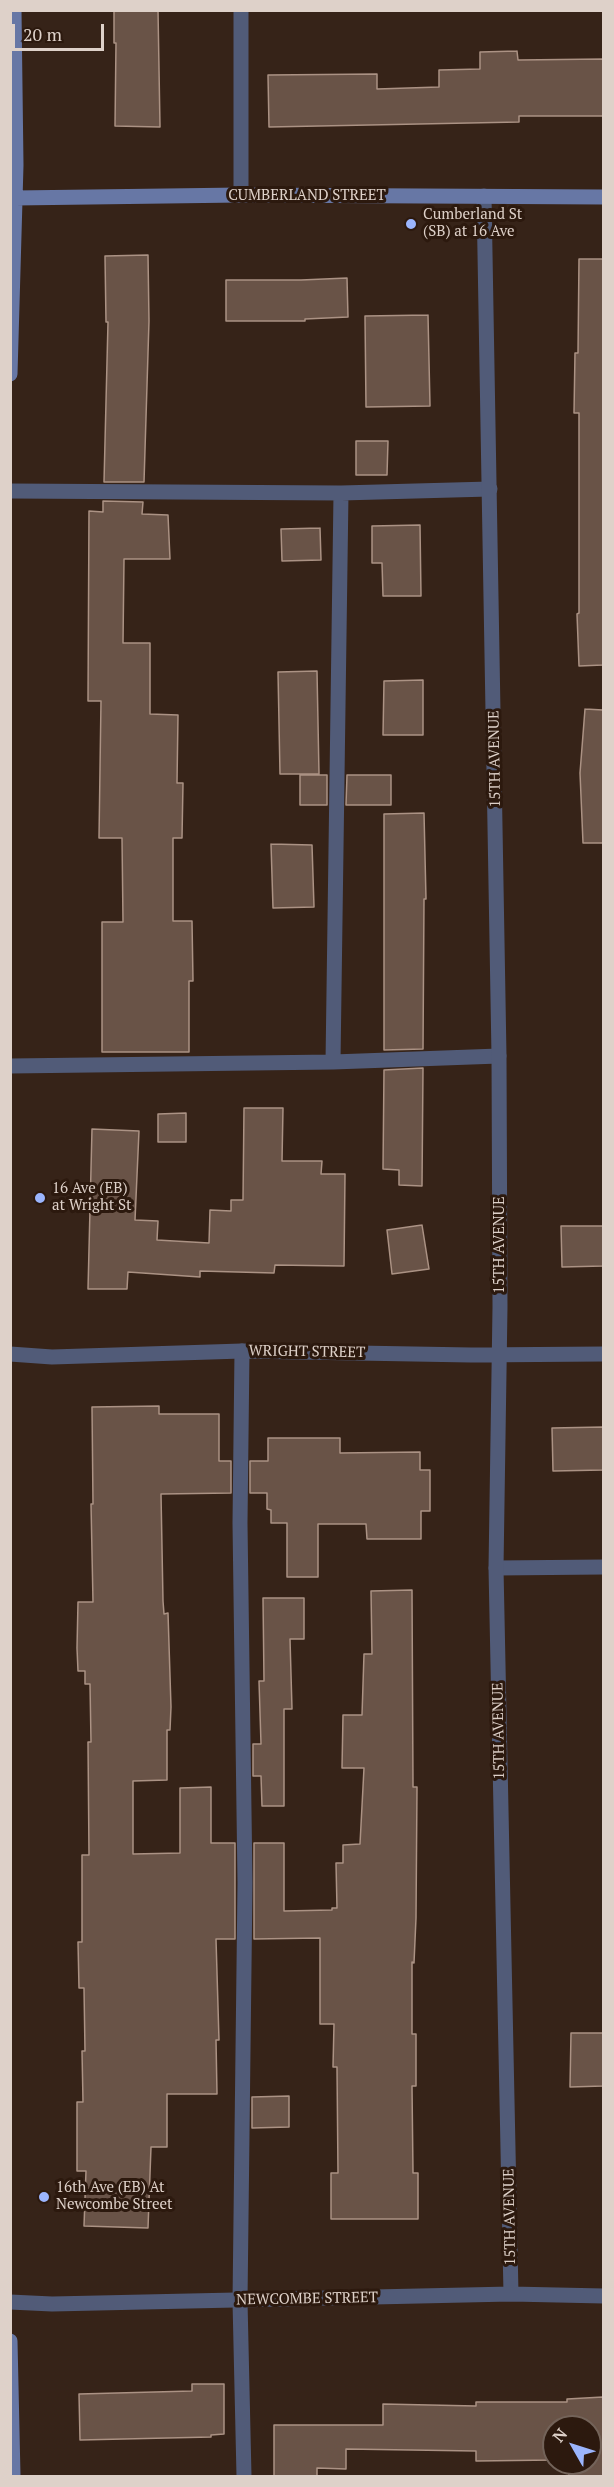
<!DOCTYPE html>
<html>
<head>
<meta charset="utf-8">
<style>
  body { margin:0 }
  #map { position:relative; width:614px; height:2487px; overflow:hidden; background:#362318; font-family:"PT Serif",serif }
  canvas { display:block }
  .frame { position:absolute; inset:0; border:12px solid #ded1c9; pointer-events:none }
  .north { position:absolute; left:542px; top:2415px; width:60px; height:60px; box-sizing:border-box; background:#2c190e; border:2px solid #736359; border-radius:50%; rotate:309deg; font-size:16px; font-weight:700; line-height:24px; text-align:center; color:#ded1c9 }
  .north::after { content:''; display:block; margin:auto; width:21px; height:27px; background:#9bb5fd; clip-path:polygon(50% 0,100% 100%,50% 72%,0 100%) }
  .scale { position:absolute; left:12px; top:24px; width:92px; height:27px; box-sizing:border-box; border:3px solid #ded1c9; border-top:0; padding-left:8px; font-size:18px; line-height:21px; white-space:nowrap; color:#ded1c9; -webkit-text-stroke:4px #2c190e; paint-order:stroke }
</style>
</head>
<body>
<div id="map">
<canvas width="614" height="2487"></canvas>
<div class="frame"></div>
<div class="north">N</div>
<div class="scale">20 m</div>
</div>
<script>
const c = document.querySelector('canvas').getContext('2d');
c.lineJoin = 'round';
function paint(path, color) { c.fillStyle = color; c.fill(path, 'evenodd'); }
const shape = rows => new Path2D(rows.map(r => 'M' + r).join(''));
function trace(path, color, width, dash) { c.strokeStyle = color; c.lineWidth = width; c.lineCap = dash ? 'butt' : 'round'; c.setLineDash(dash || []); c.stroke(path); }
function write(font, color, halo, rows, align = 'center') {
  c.font = font + ' "PT Serif",serif'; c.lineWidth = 6; c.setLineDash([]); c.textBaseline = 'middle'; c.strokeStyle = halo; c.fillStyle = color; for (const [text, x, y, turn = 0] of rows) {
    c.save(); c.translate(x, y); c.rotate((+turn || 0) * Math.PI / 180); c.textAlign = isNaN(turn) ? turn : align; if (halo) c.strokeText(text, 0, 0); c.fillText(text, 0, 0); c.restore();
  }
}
const building = shape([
  [114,10,158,10,160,127,115,126,116,43,114,43,114,10],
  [517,51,518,60,603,59,603,116,519,116,519,122,269,127,268,75,377,74,377,89,439,87,439,70,480,69,480,52,517,51],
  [148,255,149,321,144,482,104,482,108,322,106,322,105,256,148,255],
  [579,259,603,259,603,665,579,666,577,614,579,613,579,413,574,413,575,353,578,353,579,259],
  [347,278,348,317,305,319,305,321,226,321,226,280,301,280,347,278],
  [428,315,430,406,366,407,365,316,428,315],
  [356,441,388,441,387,475,356,475,356,441],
  [103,501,143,502,142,514,168,515,170,559,124,559,123,643,150,643,150,714,178,715,177,783,183,783,182,838,173,838,173,921,192,921,193,981,189,981,189,1052,102,1052,102,922,123,922,122,838,99,838,101,701,88,701,89,511,103,512,103,501],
  [420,525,421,596,383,596,382,563,372,563,372,526,420,525],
  [320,528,321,560,282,561,281,529,320,528],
  [317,671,319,774,280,774,278,672,317,671],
  [423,680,423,735,383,735,384,681,423,680],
  [585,709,603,710,603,843,583,843,580,773,585,709],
  [300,775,327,775,327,805,300,805,300,775],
  [347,775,391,775,391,805,346,805,347,775],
  [424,813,426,899,424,899,423,1049,384,1050,384,814,424,813],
  [271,844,312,845,314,907,273,908,271,844],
  [423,1068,422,1186,399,1185,399,1170,383,1169,384,1070,423,1068],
  [244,1108,283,1108,282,1161,322,1161,321,1174,345,1174,344,1266,275,1265,274,1273,200,1271,200,1277,128,1272,127,1289,88,1289,92,1129,139,1131,135,1220,158,1221,157,1240,209,1243,210,1210,231,1211,231,1200,243,1200,244,1108],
  [186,1113,186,1142,158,1142,158,1114,186,1113],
  [422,1225,429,1269,392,1274,387,1230,422,1225],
  [561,1226,603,1226,603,1266,562,1267,561,1226],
  [159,1406,159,1414,219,1414,219,1461,231,1461,231,1493,161,1494,163,1601,164,1614,168,1613,171,1707,170,1730,167,1730,167,1780,133,1781,133,1854,180,1853,180,1788,211,1787,211,1843,235,1843,235,1939,216,1939,219,2040,216,2040,217,2094,167,2094,167,2147,151,2147,148,2228,84,2226,86,2171,77,2171,77,2102,83,2102,82,2051,85,2051,84,1988,79,1988,78,1942,82,1942,82,1855,89,1855,88,1742,91,1742,90,1684,85,1684,85,1671,78,1671,77,1648,78,1602,93,1602,91,1504,93,1504,92,1407,159,1406],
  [603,1427,603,1470,553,1471,552,1428,603,1427],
  [268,1438,340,1438,340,1453,420,1452,420,1470,430,1470,430,1511,421,1511,421,1539,367,1539,366,1524,318,1524,318,1577,287,1577,287,1523,271,1523,271,1510,267,1509,267,1493,250,1493,250,1461,268,1461,268,1438],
  [412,1590,413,1787,417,1787,416,1918,414,1963,412,1962,412,2034,416,2034,416,2086,412,2086,413,2173,418,2173,418,2219,331,2219,331,2173,338,2173,337,2067,333,2067,334,2024,320,2024,320,1938,254,1939,254,1843,284,1843,284,1911,332,1910,332,1908,337,1908,336,1863,343,1863,343,1845,360,1844,364,1768,342,1768,343,1715,362,1715,364,1654,372,1654,371,1591,412,1590],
  [263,1598,304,1598,304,1639,290,1639,292,1709,284,1709,284,1806,262,1806,261,1776,253,1776,253,1744,261,1744,259,1681,264,1681,263,1598],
  [571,2033,603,2033,603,2086,570,2087,571,2033],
  [289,2096,289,2127,252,2128,252,2097,289,2096],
  [192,2384,224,2384,224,2434,211,2435,211,2437,80,2440,79,2394,192,2391,192,2384],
  [603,2397,603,2476,569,2476,568,2463,590,2463,590,2427,554,2427,554,2460,476,2461,476,2451,346,2449,346,2469,317,2468,317,2476,274,2476,274,2425,383,2425,383,2404,476,2406,476,2402,567,2402,567,2399,603,2397]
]);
paint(building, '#695347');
trace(building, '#ab9284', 1.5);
trace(shape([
  [241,10,241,195],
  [10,491,341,493,490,489],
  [333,1062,341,493],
  [10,1066,333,1062,499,1056],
  [242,1351,240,1523,245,1883,240,2301,244,2476],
  [496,1568,604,1567]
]), '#515b78', 15);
trace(shape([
  [484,196,499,1056,500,1307,496,1568,511,2294],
  [10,1354,52,1357,242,1351,471,1355,604,1354],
  [10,2302,52,2304,511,2294,604,2296]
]), '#515b78', 15);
trace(shape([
  [15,198,241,195,604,197],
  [10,374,16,165,14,10],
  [10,2341,13,2476]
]), '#6777a5', 15);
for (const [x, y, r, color] of [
  [411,224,6,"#9bb5fd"],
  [40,1198,6,"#9bb5fd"],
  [44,2197,6,"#9bb5fd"]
]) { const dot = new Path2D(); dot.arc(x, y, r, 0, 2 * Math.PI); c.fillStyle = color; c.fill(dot); trace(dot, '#2c190e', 2); }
write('15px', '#ded1c9', '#2c190e', [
  ["CUMBERLAND STREET",307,196],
  ["15TH AVENUE",495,759,-91],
  ["15TH AVENUE",500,1245,-90],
  ["WRIGHT STREET",307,1352,1],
  ["15TH AVENUE",499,1731,-91],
  ["15TH AVENUE",510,2217,-91],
  ["NEWCOMBE STREET",307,2299,-1]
]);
write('15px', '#ded1c9', '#2c190e', [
  ["Cumberland St",423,215],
  ["(SB) at 16 Ave",423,232],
  ["16 Ave (EB)",52,1189],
  ["at Wright St",52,1206],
  ["16th Ave (EB) At",56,2188],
  ["Newcombe Street",56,2205]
], 'left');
</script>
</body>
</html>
